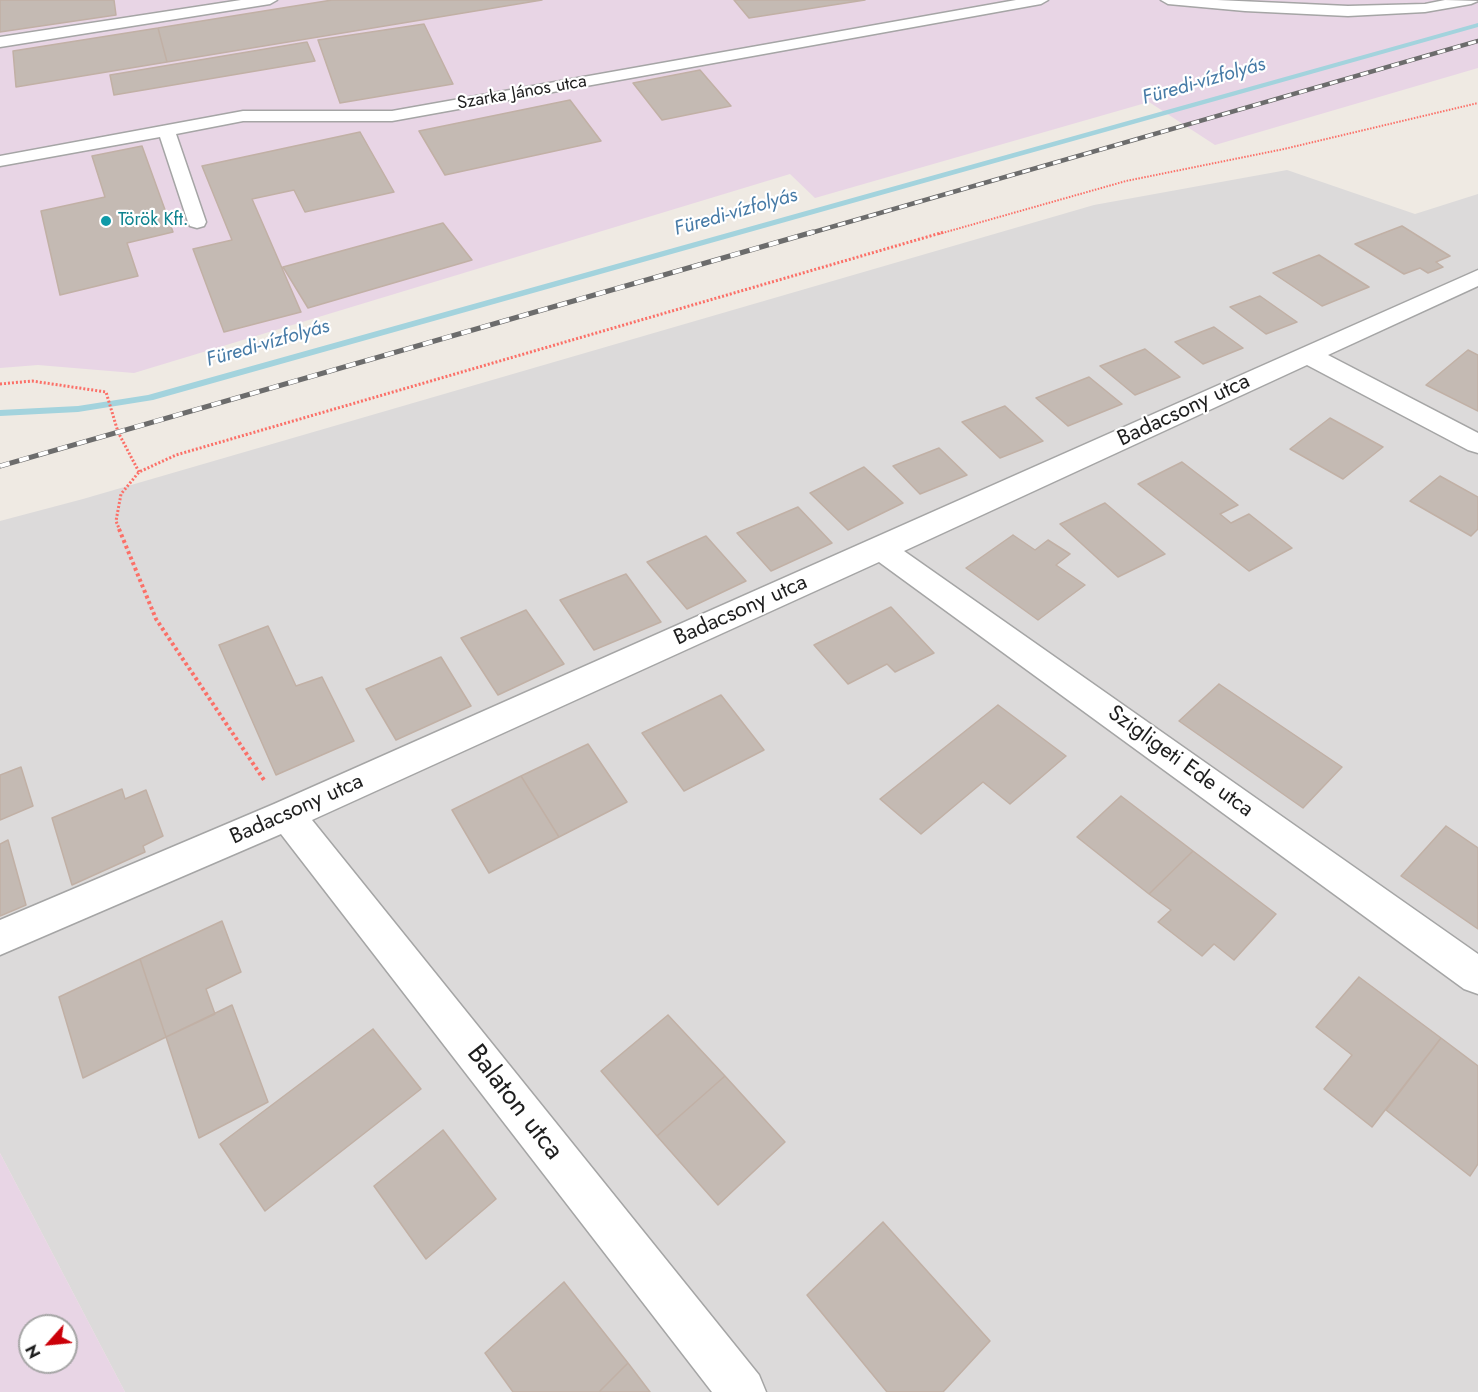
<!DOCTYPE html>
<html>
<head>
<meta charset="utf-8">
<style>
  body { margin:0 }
  #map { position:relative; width:1478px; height:1392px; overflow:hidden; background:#efeae3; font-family:Jost,sans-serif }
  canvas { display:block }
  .north { position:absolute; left:18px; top:1314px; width:60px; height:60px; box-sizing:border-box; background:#fff; border:2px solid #a5a5a5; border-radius:50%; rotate:243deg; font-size:16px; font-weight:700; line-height:24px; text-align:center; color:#1e1e1e }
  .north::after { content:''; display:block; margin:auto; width:21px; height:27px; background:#cb0009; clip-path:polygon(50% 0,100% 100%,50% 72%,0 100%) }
</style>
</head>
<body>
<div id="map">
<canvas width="1478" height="1392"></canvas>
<div class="north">N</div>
</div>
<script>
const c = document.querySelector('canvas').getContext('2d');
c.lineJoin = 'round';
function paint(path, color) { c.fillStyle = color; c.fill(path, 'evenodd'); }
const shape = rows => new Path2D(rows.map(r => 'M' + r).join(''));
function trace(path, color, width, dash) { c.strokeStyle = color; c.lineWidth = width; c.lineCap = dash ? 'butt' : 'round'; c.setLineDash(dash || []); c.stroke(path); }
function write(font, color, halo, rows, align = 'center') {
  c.font = font + ' Jost,sans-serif'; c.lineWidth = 4.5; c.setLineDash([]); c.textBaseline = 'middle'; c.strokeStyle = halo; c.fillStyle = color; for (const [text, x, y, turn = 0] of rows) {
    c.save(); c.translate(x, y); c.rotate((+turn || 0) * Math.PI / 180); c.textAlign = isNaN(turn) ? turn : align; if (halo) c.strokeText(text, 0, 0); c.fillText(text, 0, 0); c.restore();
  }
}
paint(shape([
  [1287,170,1415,214,1478,194,1478,1392,125,1392,0,1153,0,521,83,499,1094,205]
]), '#dcdada');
paint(shape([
  [0,0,1478,0,1478,68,1215,145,1149,102,815,198,790,174,134,373,38,365,0,368],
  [0,1153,125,1392,0,1392],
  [30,1326,66,1326,66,1362,30,1362]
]), '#e8d5e5');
paint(shape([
  [1478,23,1478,27,153,400,78,412,0,416,0,410,78,406,148,395,1478,23]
]), '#a3d3dd');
const building = shape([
  [0,0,114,0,116,15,0,32,0,0],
  [332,0,542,0,167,62,158,28,332,0],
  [734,0,865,0,749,18,734,0],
  [424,24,453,84,340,103,318,40,424,24],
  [158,28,167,62,16,87,13,51,158,28],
  [307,42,315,61,114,95,110,75,307,42],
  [700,70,731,106,662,120,633,83,700,70],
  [570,100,601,141,445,175,419,131,570,100],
  [360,132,394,192,305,212,294,190,252,199,301,312,224,332,193,249,232,240,202,166,360,132],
  [142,146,173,232,127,243,138,276,60,295,41,211,105,197,92,156,142,146],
  [443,223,472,260,308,308,283,267,443,223],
  [1402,226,1450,256,1436,262,1443,267,1428,273,1420,268,1404,274,1355,244,1402,226],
  [1319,255,1369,287,1322,306,1273,273,1319,255],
  [1260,296,1297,322,1266,334,1230,307,1260,296],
  [1214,327,1243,348,1203,364,1175,342,1214,327],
  [1145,349,1180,377,1135,395,1100,366,1145,349],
  [1468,350,1478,355,1478,411,1426,385,1468,350],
  [1089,377,1122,404,1068,426,1036,398,1089,377],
  [1005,406,1043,441,1000,458,962,422,1005,406],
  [1330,418,1383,447,1343,479,1290,449,1330,418],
  [939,448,967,475,920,494,893,466,939,448],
  [1182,462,1238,505,1220,514,1231,523,1249,514,1292,548,1249,571,1138,484,1182,462],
  [864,467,903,503,848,530,810,493,864,467],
  [1440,476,1478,497,1478,529,1471,536,1410,501,1440,476],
  [1105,503,1165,554,1118,577,1060,524,1105,503],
  [798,507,832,543,771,571,737,533,798,507],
  [1013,535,1035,550,1048,540,1070,554,1056,565,1085,585,1038,620,966,568,1013,535],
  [706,536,746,581,687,609,647,562,706,536],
  [626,574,661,622,594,650,560,600,626,574],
  [891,607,934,653,895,672,887,664,848,684,814,645,891,607],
  [526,610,564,664,498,695,461,638,526,610],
  [268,626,296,686,322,677,354,741,276,775,219,645,268,626],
  [441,657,471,706,396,740,366,689,441,657],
  [1219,684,1342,767,1303,808,1179,721,1219,684],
  [721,695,764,750,684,791,642,733,721,695],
  [998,705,1066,756,1010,804,983,782,921,834,880,799,998,705],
  [588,744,627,802,559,837,521,776,588,744],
  [21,767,33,806,0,820,0,775,21,767],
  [521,776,559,837,489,873,452,810,521,776],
  [122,789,125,799,146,790,163,836,143,846,145,852,72,885,52,818,122,789],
  [1121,796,1193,851,1149,894,1077,837,1121,796],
  [1446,826,1478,848,1478,929,1401,876,1446,826],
  [8,840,26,905,0,916,0,844,8,840],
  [1193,851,1276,914,1234,960,1214,944,1202,956,1158,922,1171,910,1149,894,1193,851],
  [222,921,241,972,206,989,215,1014,166,1037,140,959,222,921],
  [140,959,166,1037,83,1078,59,997,140,959],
  [1359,977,1441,1038,1372,1127,1324,1089,1352,1055,1316,1027,1359,977],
  [232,1005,268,1102,199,1138,166,1037,232,1005],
  [668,1015,725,1076,657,1136,601,1071,668,1015],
  [373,1029,421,1089,265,1211,220,1144,373,1029],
  [1441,1038,1478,1066,1478,1164,1470,1176,1386,1110,1441,1038],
  [725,1076,785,1142,718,1205,657,1136,725,1076],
  [443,1130,496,1199,426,1259,374,1186,443,1130],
  [883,1222,990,1341,943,1392,887,1392,807,1295,883,1222],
  [564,1282,628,1363,599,1392,513,1392,485,1353,564,1282],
  [628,1363,650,1392,599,1392,628,1363]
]);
paint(building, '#c4bab3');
trace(building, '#c1b0a5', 1.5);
const lane = shape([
  [241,0,277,0,270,4,0,47,0,37,241,0],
  [1016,0,1048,0,1041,4,392,121,243,121,176,134,206,222,204,226,197,228,190,226,188,222,160,137,0,166,0,156,243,111,392,111,1016,0],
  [1161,0,1217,0,1348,6,1425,4,1445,0,1478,1,1471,4,1425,12,1348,16,1245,11,1168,4,1161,0]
]);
const street = shape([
  [1478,270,1478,286,1328,355,1478,433,1478,453,1468,450,1307,365,904,551,1478,954,1478,994,1464,989,879,562,312,820,759,1375,766,1392,712,1392,281,834,0,955,0,920,274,804,1478,270]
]);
trace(lane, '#a5a5a5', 3);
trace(street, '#a5a5a5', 3);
trace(shape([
  [939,234,1126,181,1284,149,1478,103]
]), '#fb7068', 2, [1.5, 1.5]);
trace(shape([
  [0,384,32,381,106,392,118,432,139,472],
  [120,531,116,521,121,494,139,472,176,455,944,232]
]), '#fb7068', 3, [2, 2]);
trace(shape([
  [119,529,156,619,264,780]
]), '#fb7068', 4, [3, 3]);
paint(lane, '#fff');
paint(street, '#fff');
const railFar1 = shape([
  [807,234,1478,41]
]);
const rail = shape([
  [0,466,813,232]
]);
trace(railFar1, '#6c6c6c', 4.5);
trace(rail, '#6c6c6c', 5);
trace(railFar1, '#fff', 3, [8]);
trace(rail, '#fff', 4, [10]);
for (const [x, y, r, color] of [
  [106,221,6,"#0f9aa8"]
]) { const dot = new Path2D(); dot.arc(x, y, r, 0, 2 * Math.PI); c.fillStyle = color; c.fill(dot); trace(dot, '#fff', 2); }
write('18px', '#1e1e1e', '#fff', [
  ["Szarka János utca",522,93,-10]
]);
write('18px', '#0d838f', '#fff', [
  ["Török Kft.",118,221]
], 'left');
write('italic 20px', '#467aa6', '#fff', [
  ["Füredi-vízfolyás",1204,82,-16],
  ["Füredi-vízfolyás",736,213,-16],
  ["Füredi-vízfolyás",268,344,-16]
]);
write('22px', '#1e1e1e', '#fff', [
  ["Badacsony utca",1184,411,-25],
  ["Badacsony utca",741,611,-24],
  ["Szigligeti Ede utca",1180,762,36],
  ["Badacsony utca",297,810,-24]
]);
write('27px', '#1e1e1e', '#fff', [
  ["Balaton utca",514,1103,52]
]);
</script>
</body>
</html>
